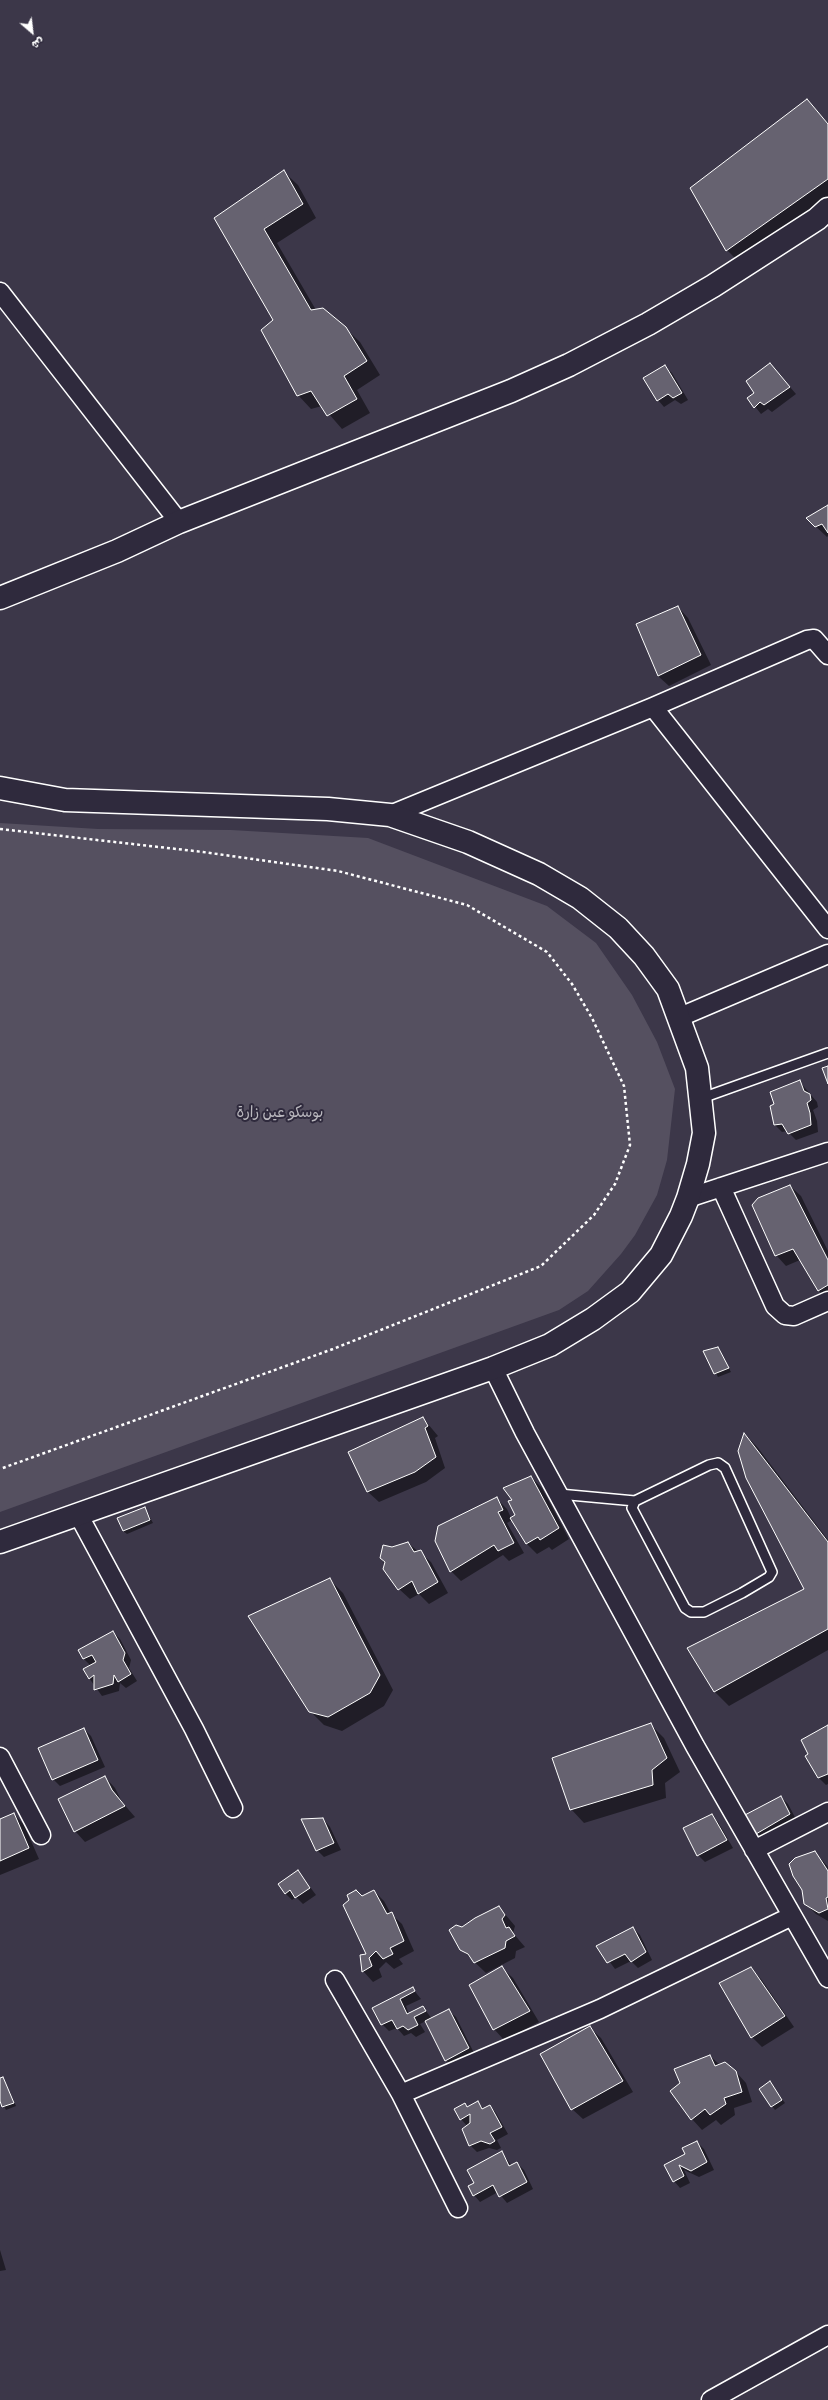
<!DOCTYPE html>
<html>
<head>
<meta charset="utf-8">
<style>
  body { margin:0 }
  #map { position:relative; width:828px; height:2400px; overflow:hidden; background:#3c3749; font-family:Itim,"Playpen Sans Arabic",sans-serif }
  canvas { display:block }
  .north { position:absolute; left:12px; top:12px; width:40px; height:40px; -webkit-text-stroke:3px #2f2a3d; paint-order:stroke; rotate:152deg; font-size:11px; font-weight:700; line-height:16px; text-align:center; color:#fff }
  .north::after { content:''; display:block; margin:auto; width:14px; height:18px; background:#fff; clip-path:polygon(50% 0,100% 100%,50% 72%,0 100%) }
</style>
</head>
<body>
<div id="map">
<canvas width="828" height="2400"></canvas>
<div class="north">ش</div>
</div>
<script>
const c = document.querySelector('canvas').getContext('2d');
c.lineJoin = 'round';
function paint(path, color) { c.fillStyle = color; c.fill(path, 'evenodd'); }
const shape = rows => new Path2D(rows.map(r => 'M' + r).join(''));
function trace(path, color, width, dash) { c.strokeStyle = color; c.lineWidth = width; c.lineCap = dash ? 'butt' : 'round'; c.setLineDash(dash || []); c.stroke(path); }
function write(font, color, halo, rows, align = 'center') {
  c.font = font + ' Itim,"Playpen Sans Arabic",sans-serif'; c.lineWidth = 4; c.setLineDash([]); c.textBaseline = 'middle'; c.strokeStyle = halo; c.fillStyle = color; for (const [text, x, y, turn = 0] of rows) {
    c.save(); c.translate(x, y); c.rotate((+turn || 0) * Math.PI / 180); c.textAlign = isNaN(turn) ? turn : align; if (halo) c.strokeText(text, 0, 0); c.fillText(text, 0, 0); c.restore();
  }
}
paint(shape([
  [0,823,98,829,231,830,368,838,547,906,596,943,632,995,657,1042,675,1089,667,1160,657,1195,635,1235,621,1254,588,1291,559,1310,0,1512]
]), '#555060');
paint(shape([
  [807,100,828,123,828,203,741,264,727,250],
  [284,172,298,185,316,218,277,243,316,310,345,328,360,342,380,375,357,390,370,413,342,429,322,406,311,409,298,395,274,320,215,218],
  [770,364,796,394,772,412,768,409,761,414,749,399,755,393],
  [665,366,672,373,688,400,681,404,675,400,664,407,658,400],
  [828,506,828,536,827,537,808,519],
  [678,607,688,618,711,665,669,686,658,676],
  [799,1081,817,1102,818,1107,813,1110,817,1121,818,1132,796,1140,787,1131,782,1132,775,1125,775,1104],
  [790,1186,801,1196,828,1251,828,1300,818,1290,800,1260,786,1266,776,1255],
  [718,1348,731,1372,718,1377,705,1352],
  [423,1418,438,1436,435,1438,445,1468,426,1482,379,1502,368,1492,349,1453],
  [745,1434,758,1448,828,1540,828,1650,729,1706,715,1692,689,1648,805,1590],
  [531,1477,542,1488,569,1539,552,1550,549,1547,537,1554,527,1544,512,1520,507,1523,524,1553,509,1561,503,1555,461,1581,451,1571,496,1498,507,1509,511,1518,517,1515,513,1500],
  [145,1508,153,1523,127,1534,123,1531],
  [408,1543,431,1562,448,1593,429,1604,419,1594,410,1599,399,1589,381,1558,393,1548],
  [329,1579,343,1593,393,1690,384,1706,342,1731,324,1725,310,1711],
  [113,1632,120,1639,131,1660,129,1668,137,1681,126,1688,120,1683,119,1691,102,1696,89,1678,91,1666,84,1659],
  [650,1724,664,1738,680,1772,665,1783,666,1798,584,1823,571,1809],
  [828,1727,828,1784,826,1785,819,1778,806,1756],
  [84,1729,91,1736,105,1767,60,1786,53,1779],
  [105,1777,115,1788,122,1802,135,1817,85,1842,75,1831],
  [781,1797,788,1804,797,1821,764,1840,757,1833],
  [14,1814,24,1825,39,1859,0,1875,0,1820],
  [711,1815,718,1822,733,1848,705,1862,698,1855],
  [323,1819,330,1827,341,1850,324,1857,317,1850,303,1820],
  [815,1852,828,1867,828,1921,816,1914,805,1903],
  [298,1871,316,1895,303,1904,296,1897,292,1900,285,1893],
  [374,1891,384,1901,391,1914,402,1924,414,1951,399,1959,403,1964,394,1969,386,1962,379,1969,382,1977,373,1982,363,1971,367,1955,362,1897],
  [499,1907,515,1926,513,1933,525,1947,516,1951,515,1958,486,1973,461,1949,462,1928],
  [633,1928,640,1935,652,1960,638,1968,631,1961,615,1969,598,1946],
  [502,1968,513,1978,539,2022,504,2040,494,2029],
  [750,1968,761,1979,794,2027,762,2047,752,2037],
  [413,1989,421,1999,406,2006,409,2014,423,2007,432,2019,449,2011,456,2017,475,2055,453,2067,446,2060,426,2021,420,2024,425,2032,416,2037,411,2033,404,2036,397,2028,389,2031,382,2024,374,2008],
  [590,2028,601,2038,633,2092,583,2119,572,2109],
  [710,2056,720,2065,736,2072,746,2083,752,2102,734,2108,735,2115,721,2125,716,2120,702,2130,692,2119,681,2084],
  [3,2078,16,2106,6,2110,0,2099,0,2079],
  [770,2083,785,2103,775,2110,760,2089],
  [478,2103,484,2109,490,2106,496,2113,508,2134,497,2140,501,2148,497,2150,489,2148,477,2152,470,2145,467,2126,461,2119,465,2104,469,2108],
  [697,2142,704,2149,714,2170,699,2177,684,2170,690,2183,680,2188,674,2181,666,2166,687,2155],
  [502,2153,512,2166,517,2163,524,2170,533,2189,507,2203,498,2192,480,2202,474,2195,475,2183],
  [0,2250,6,2270,0,2271]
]), '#0007');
const building = shape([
  [807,99,828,124,828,179,726,251,690,188,807,99],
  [284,170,303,204,264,229,311,310,323,308,346,327,367,361,344,376,357,399,327,416,311,391,297,396,261,330,273,320,214,218,284,170],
  [770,363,790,387,764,405,760,402,754,408,747,398,754,393,746,381,770,363],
  [665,365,682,393,673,398,668,394,657,401,643,378,665,365],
  [828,505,828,533,822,524,815,527,806,518,828,505],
  [678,606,701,655,658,676,636,624,678,606],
  [828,1066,828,1084,822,1068,828,1066],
  [800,1080,804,1091,810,1094,811,1100,807,1103,810,1113,811,1125,788,1134,782,1124,774,1125,770,1106,774,1104,770,1092,800,1080],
  [790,1185,828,1260,828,1285,818,1291,793,1249,775,1256,752,1205,758,1198,790,1185],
  [718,1347,729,1368,714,1374,703,1351,718,1347],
  [423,1417,428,1426,425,1428,436,1457,415,1472,367,1492,348,1452,423,1417],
  [744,1433,828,1542,828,1629,714,1692,687,1648,804,1589,746,1478,738,1451,744,1433],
  [531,1476,559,1528,540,1540,538,1537,526,1544,510,1518,515,1515,508,1501,512,1500,503,1488,531,1476],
  [497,1497,503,1510,498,1512,514,1543,498,1551,494,1545,450,1572,435,1541,438,1526,497,1497],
  [145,1507,150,1520,123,1531,117,1518,145,1507],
  [408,1542,414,1552,421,1550,438,1582,418,1594,412,1581,398,1590,383,1569,385,1562,380,1558,383,1545,392,1547,408,1542],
  [330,1578,380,1675,370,1693,328,1717,309,1712,248,1616,330,1578],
  [113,1631,125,1653,123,1660,131,1674,118,1682,114,1675,113,1684,94,1690,94,1675,89,1679,83,1669,96,1662,92,1655,83,1659,78,1650,113,1631],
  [651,1723,667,1758,652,1770,653,1785,570,1810,552,1758,651,1723],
  [828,1725,828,1774,818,1778,805,1756,808,1754,801,1740,828,1725],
  [84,1728,98,1760,52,1780,38,1748,84,1728],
  [105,1776,112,1790,125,1806,74,1832,58,1799,105,1776],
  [781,1796,790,1814,756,1834,743,1816,781,1796],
  [14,1813,29,1848,0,1861,0,1819,14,1813],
  [712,1814,727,1840,697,1856,683,1828,712,1814],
  [323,1818,334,1843,316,1851,301,1819,323,1818],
  [815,1851,828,1871,828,1897,826,1898,828,1909,819,1913,804,1904,802,1890,793,1876,789,1864,795,1858,815,1851],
  [298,1870,310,1888,295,1898,290,1890,285,1894,278,1884,298,1870],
  [356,1890,362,1896,374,1890,387,1914,392,1912,404,1941,390,1948,393,1954,383,1959,376,1951,369,1958,372,1966,362,1972,360,1955,366,1954,343,1905,349,1900,347,1895,356,1890],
  [499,1906,505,1915,502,1919,506,1928,509,1927,515,1936,506,1941,505,1948,474,1963,468,1954,460,1950,449,1930,456,1925,462,1927,475,1918,499,1906],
  [633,1927,646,1952,631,1962,625,1954,607,1963,596,1946,633,1927],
  [502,1966,530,2011,493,2030,469,1985,502,1966],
  [751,1967,785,2016,751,2038,719,1983,751,1967],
  [413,1987,415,1991,400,1999,407,2014,423,2006,426,2011,414,2017,418,2025,408,2030,403,2026,397,2029,392,2020,381,2025,372,2008,413,1987],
  [449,2009,469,2048,445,2061,425,2021,449,2009],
  [590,2026,623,2081,571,2110,540,2054,590,2026],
  [710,2055,715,2066,725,2062,736,2071,742,2092,724,2098,726,2104,710,2115,705,2109,691,2120,670,2091,680,2083,674,2069,710,2055],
  [3,2077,14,2103,2,2107,0,2101,0,2078,3,2077],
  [770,2081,782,2100,771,2107,759,2089,770,2081],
  [478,2101,482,2109,490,2105,502,2127,490,2133,495,2141,490,2144,481,2141,469,2146,462,2129,470,2123,470,2114,460,2120,454,2109,465,2103,467,2107,478,2101],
  [697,2141,707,2162,691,2171,679,2165,684,2176,673,2182,664,2165,685,2154,682,2148,697,2141],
  [502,2151,509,2166,517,2162,527,2182,499,2197,493,2185,473,2196,468,2186,474,2183,467,2170,502,2151]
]);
paint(building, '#666270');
trace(building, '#fff', 1);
const service = shape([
  [702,1098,828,1053],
  [718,1463,725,1468,772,1572,769,1577,742,1593,704,1612,691,1612,685,1608,632,1508,635,1501,709,1465,718,1463],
  [559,1494,635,1501]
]);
const minor = shape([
  [0,292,179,522],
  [653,707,828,929],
  [390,815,653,707,807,640,814,639,828,655],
  [680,1017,828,954],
  [721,1187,775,1306,785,1315,794,1316,828,1301],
  [688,1198,828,1152],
  [493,1368,525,1433,695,1746,828,1978],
  [78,1514,194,1729,233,1808],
  [0,1757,41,1835],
  [754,1850,828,1812],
  [335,1980,401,2094,458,2208],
  [401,2094,600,2009,792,1916],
  [711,2400,828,2335]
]);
const secondary = shape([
  [0,598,117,551,179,522,511,391,569,365,648,324,713,286,817,219,828,209],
  [0,788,65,800,328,809,390,815,468,842,539,874,580,898,618,928,644,956,668,989,697,1068,704,1133,698,1164,688,1198,681,1216,661,1255,630,1292,593,1319,550,1345,493,1368,0,1542]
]);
trace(service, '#fff', 12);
trace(minor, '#fff', 21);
trace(secondary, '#fff', 25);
trace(shape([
  [0,829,203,852,338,871,467,905,547,952,572,984,592,1018,624,1086,630,1145,615,1184,594,1215,541,1266,333,1349,0,1469]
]), '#fff', 2.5, [3, 3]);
trace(service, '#2f2a3d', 9);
trace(minor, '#2f2a3d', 18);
trace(secondary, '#2f2a3d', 22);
write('15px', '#bbb9bf', '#2f2a3d', [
  ["بوسكو عين زارة",280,1113]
]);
</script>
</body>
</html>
